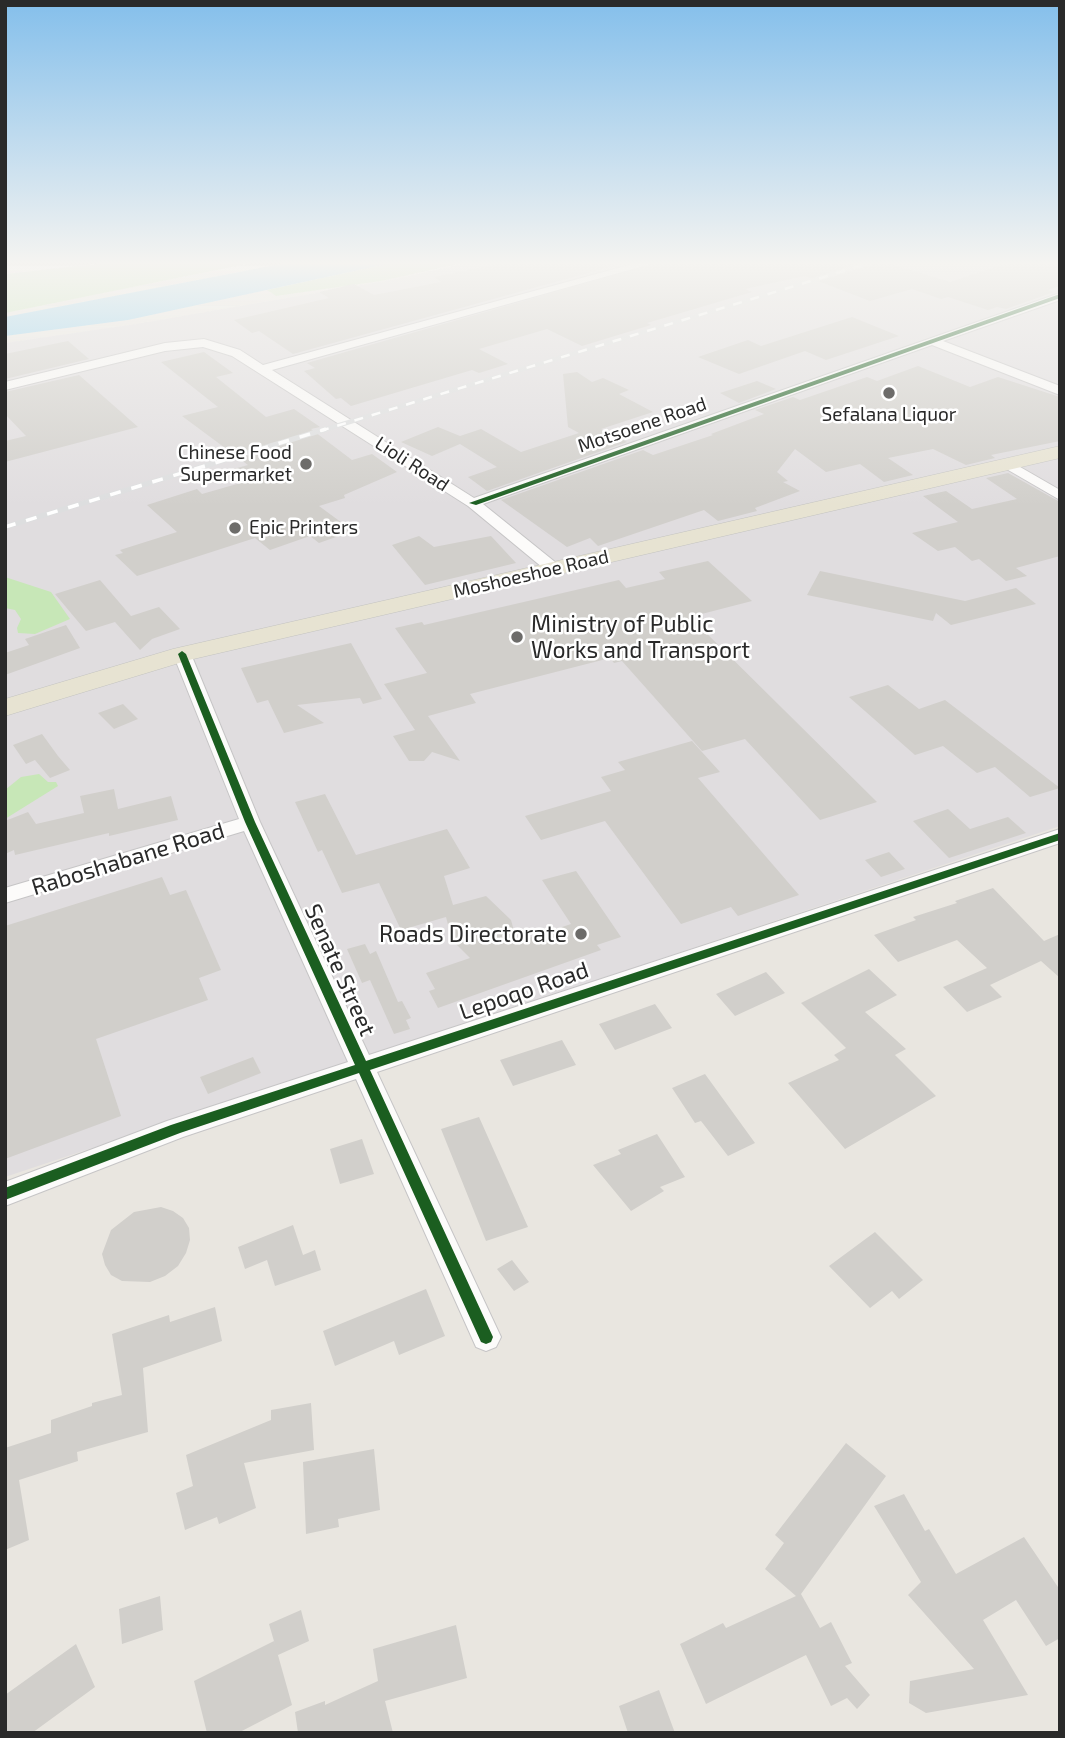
<!DOCTYPE html>
<html>
<head>
<meta charset="utf-8">
<style>
  body { margin:0 }
  #map { position:relative; width:1065px; height:1738px; overflow:hidden; background:#e9e6e0; font-family:"Exo 2",sans-serif }
  canvas { display:block }
  .frame { position:absolute; inset:0; border:7px solid #2a2a2a; pointer-events:none }
</style>
</head>
<body>
<div id="map">
<canvas width="1065" height="1738"></canvas>
<div class="frame"></div>
</div>
<script>
const c = document.querySelector('canvas').getContext('2d');
c.lineJoin = 'round';
function paint(path, color) { c.fillStyle = color; c.fill(path, 'evenodd'); }
const shape = rows => new Path2D(rows.map(r => 'M' + r).join(''));
function trace(path, color, width, dash) { c.strokeStyle = color; c.lineWidth = width; c.lineCap = dash ? 'butt' : 'round'; c.setLineDash(dash || []); c.stroke(path); }
function write(font, color, halo, rows, align = 'center') {
  c.font = font + ' "Exo 2",sans-serif'; c.lineWidth = 5; c.setLineDash([]); c.textBaseline = 'middle'; c.strokeStyle = halo; c.fillStyle = color; for (const [text, x, y, turn = 0] of rows) {
    c.save(); c.translate(x, y); c.rotate((+turn || 0) * Math.PI / 180); c.textAlign = isNaN(turn) ? turn : align; if (halo) c.strokeText(text, 0, 0); c.fillText(text, 0, 0); c.restore();
  }
}
paint(shape([
  [471,262,1060,262,1060,826,5,1177,5,343,136,324,385,281]
]), '#e0dddf');
paint(shape([
  [115,262,256,262,5,313,5,274],
  [396,262,467,262,381,281,276,296,267,290],
  [5,577,51,592,70,619,35,634,18,633,17,628,21,619,15,610,5,608],
  [39,774,48,782,56,782,58,786,5,819,5,790,21,777]
]), '#c7e7b7');
paint(shape([
  [291,262,396,262,128,320,5,336,5,317]
]), '#8fd0ef');
paint(shape([
  [507,262,628,262,293,354,259,331,252,333,234,320,329,298,319,292,354,284,374,295,441,282,434,277],
  [660,262,885,262,950,282,1010,262,1048,262,1060,266,1060,286,1048,290,1054,292,1006,309,997,307,988,310,948,297,941,299,912,289,870,301,805,276,745,289,752,292,647,323,651,325,582,346,547,329,479,349,508,364,479,373,472,370,351,406,341,398,336,399,304,371,315,368,307,363],
  [852,317,899,336,826,360,805,351,739,374,698,357,748,340,761,346],
  [68,341,89,359,5,379,5,354],
  [204,352,233,373,216,377,266,417,294,409,320,427,311,429,352,460,372,454,397,472,344,495,345,498,319,506,353,531,319,543,310,536,270,550,255,538,137,576,115,555,123,553,120,550,177,532,147,505,197,489,202,494,244,482,230,470,248,465,182,416,218,407,161,362],
  [918,366,970,387,998,377,1060,397,1060,441,991,455,995,458,966,465,933,449,888,458,913,475,884,482,860,464,826,472,795,449,777,472,788,481,783,482,800,491,755,508,757,511,718,521,704,510,598,546,590,538,567,547,501,500,643,450,653,455,713,435,711,434,764,414,755,410,793,397,800,400,867,377,877,381],
  [577,372,592,382,603,378,629,390,619,394,653,412,601,429,627,442,487,491,468,477,497,467,460,444,432,456,401,442,438,427,460,436,481,429,521,452,579,433,568,427,563,374],
  [79,375,138,427,5,462,5,441,26,436,5,414,5,392],
  [757,381,776,389,739,403,720,393],
  [1008,473,1060,502,1060,556,1016,568,1027,576,1006,581,979,559,972,561,955,547,938,551,912,533,958,522,923,496,946,491,972,509,1017,499,986,478],
  [419,536,434,547,491,536,516,563,425,585,392,545],
  [708,561,752,601,690,617,877,802,820,820,745,739,702,751,622,661,614,663,610,658,470,694,476,703,428,716,460,761,432,752,424,761,409,761,393,736,415,730,384,684,427,673,395,628,422,622,424,625,619,580,626,588,665,579,659,572],
  [820,571,965,601,1016,588,1036,604,951,625,936,613,933,621,807,595],
  [100,580,131,616,159,607,180,629,152,639,140,650,115,622,86,631,55,594],
  [66,625,80,648,5,675,5,653,29,645,25,639],
  [351,643,382,699,363,704,360,698,297,705,324,723,284,733,268,700,257,703,241,668],
  [888,685,919,709,945,700,1060,788,1030,797,995,767,977,773,943,746,915,755,849,697],
  [123,704,138,719,114,729,98,713],
  [42,734,58,756,70,770,50,778,35,760,26,764,13,745],
  [692,741,720,772,698,778,799,895,738,916,731,907,681,924,605,821,541,840,525,816,611,791,601,777,625,770,618,762],
  [114,789,118,809,171,796,178,820,109,836,109,833,15,855,14,850,5,854,5,821,28,812,36,824,84,813,80,796],
  [325,794,356,855,447,829,470,868,444,876,453,905,486,896,511,920,517,942,571,924,542,880,576,871,621,937,597,945,601,950,438,1008,429,991,435,989,426,973,470,958,452,940,446,917,401,930,379,883,342,893,322,850,318,852,295,802],
  [948,809,970,829,1008,817,1026,833,949,858,913,821],
  [889,852,905,869,881,877,865,860],
  [162,877,170,895,186,890,221,970,199,978,208,1000,96,1039,121,1116,5,1159,5,926],
  [993,888,1044,941,1060,934,1060,978,1041,961,990,985,1002,997,967,1012,943,987,987,968,957,940,898,962,874,935,916,920,913,917,957,903,955,901],
  [365,944,370,954,376,951,398,1002,402,1001,411,1018,406,1020,410,1029,394,1034,370,980,362,983,347,949],
  [869,969,897,995,865,1012,906,1049,895,1055,936,1096,845,1149,788,1083,839,1060,834,1055,846,1048,801,1003],
  [766,972,785,993,735,1016,716,994],
  [655,1004,672,1028,615,1050,599,1024],
  [562,1040,576,1065,513,1086,500,1060],
  [253,1057,261,1073,208,1094,200,1077],
  [705,1074,755,1143,728,1156,701,1121,695,1123,672,1088],
  [479,1117,528,1227,486,1241,441,1129],
  [657,1134,685,1177,660,1187,664,1191,631,1211,593,1165,621,1154,618,1150],
  [362,1139,374,1174,340,1184,330,1149],
  [161,1207,173,1211,183,1218,189,1228,190,1240,186,1253,178,1266,165,1276,150,1282,122,1281,111,1275,105,1265,102,1254,111,1230,134,1212],
  [293,1225,303,1255,315,1250,321,1270,275,1286,267,1260,245,1269,238,1247],
  [875,1232,923,1280,899,1299,892,1291,870,1308,829,1266],
  [512,1260,529,1282,514,1291,497,1269],
  [426,1289,445,1336,399,1355,394,1341,335,1366,323,1331],
  [215,1307,222,1341,143,1368,148,1432,77,1452,78,1461,19,1480,29,1540,5,1550,5,1448,51,1433,51,1420,92,1406,92,1403,122,1395,112,1334,169,1315,170,1322],
  [311,1403,314,1450,244,1463,256,1508,219,1524,217,1517,185,1530,176,1493,193,1486,186,1455,271,1420,271,1410],
  [846,1443,886,1476,801,1594,820,1628,831,1622,852,1663,845,1666,870,1695,857,1709,847,1698,831,1706,806,1655,706,1704,680,1644,723,1623,726,1628,796,1596,765,1569,784,1543,775,1535],
  [374,1449,380,1510,338,1519,339,1527,306,1534,303,1462],
  [904,1494,925,1531,929,1529,956,1574,1024,1537,1060,1590,1060,1638,1046,1646,1016,1600,983,1620,1028,1695,926,1713,909,1703,910,1681,974,1669,908,1595,921,1582,874,1506],
  [160,1596,163,1630,122,1644,119,1609],
  [301,1610,309,1641,278,1655,269,1624],
  [456,1625,467,1678,385,1701,393,1733,298,1733,295,1712,325,1701,325,1705,378,1681,373,1649],
  [274,1641,292,1705,238,1733,207,1733,194,1681],
  [76,1644,95,1687,32,1733,5,1733,5,1695],
  [659,1690,675,1733,628,1733,619,1706]
]), '#d1cfcb');
const minor = shape([
  [640,262,658,262,272,370,474,498,1060,293,1060,300,943,341,1060,386,1060,395,932,345,483,504,560,566,562,569,554,574,548,572,468,506,232,356,203,347,165,351,5,390,5,382,165,343,204,339,240,350,263,365,640,262],
  [1008,460,1060,490,1060,500,1003,467,1003,461,1008,460],
  [182,649,191,654,260,822,369,1055,1060,829,1060,843,377,1072,501,1337,496,1347,486,1351,476,1347,356,1079,183,1137,5,1206,5,1182,167,1121,348,1062,244,831,5,903,5,888,239,819,173,654,182,649]
]);
const primary = shape([
  [1060,446,1060,458,189,660,5,716,5,699,173,649,1060,446]
]);
trace(minor, '#c6c5c6', 2);
trace(primary, '#c4c4c1', 1);
paint(minor, '#fcfbfa');
paint(primary, '#e7e3d2');
const railFar1 = shape([
  [320,431,873,262]
]);
const rail = shape([
  [5,527,326,429]
]);
trace(railFar1, '#dddedf', 4.5);
trace(rail, '#dddedf', 5);
trace(railFar1, '#fff', 2.5, [9]);
trace(rail, '#fff', 3.5, [11]);
paint(shape([
  [1060,294,1060,298,476,505,469,503,1060,294],
  [182,651,186,654,255,822,366,1061,1060,833,1060,840,370,1070,493,1337,491,1342,486,1344,481,1342,359,1073,180,1133,5,1200,5,1188,171,1125,355,1065,245,822,178,654,182,651]
]), '#1b5e20');
const sky = c.createLinearGradient(0, 0, 0, 506);
sky.addColorStop(0, '#84bfeb');
sky.addColorStop(0.52, '#f5f4f1');
sky.addColorStop(1, '#f5f4f100');
c.fillStyle = sky;
c.fillRect(0, 0, 1065, 506);
for (const [x, y, r, color] of [
  [889,393,7,"#6d6c6a"],
  [306,464,7,"#6d6c6a"],
  [235,528,7,"#6d6c6a"],
  [517,637,7,"#6d6c6a"],
  [581,934,7,"#6d6c6a"]
]) { const dot = new Path2D(); dot.arc(x, y, r, 0, 2 * Math.PI); c.fillStyle = color; c.fill(dot); trace(dot, '#fff', 2.5); }
write('19px', '#2a2a2a', '#fff', [
  ["Sefalana Liquor",889,415],
  ["Chinese Food",292,453,"right"],
  ["Supermarket",292,475,"right"],
  ["Epic Printers",249,528,"left"]
]);
write('19px', '#2a2a2a', '#fff', [
  ["Motsoene Road",642,425,-19],
  ["Lioli Road",412,464,33],
  ["Moshoeshoe Road",531,574,-13]
]);
write('23px', '#2a2a2a', '#fff', [
  ["Ministry of Public",531,624],
  ["Works and Transport",531,650],
  ["Roads Directorate",567,934,"right"]
], 'left');
write('23px', '#2a2a2a', '#fff', [
  ["Raboshabane Road",128,859,-17],
  ["Senate Street",340,970,66],
  ["Lepoqo Road",524,991,-19]
]);
</script>
</body>
</html>
